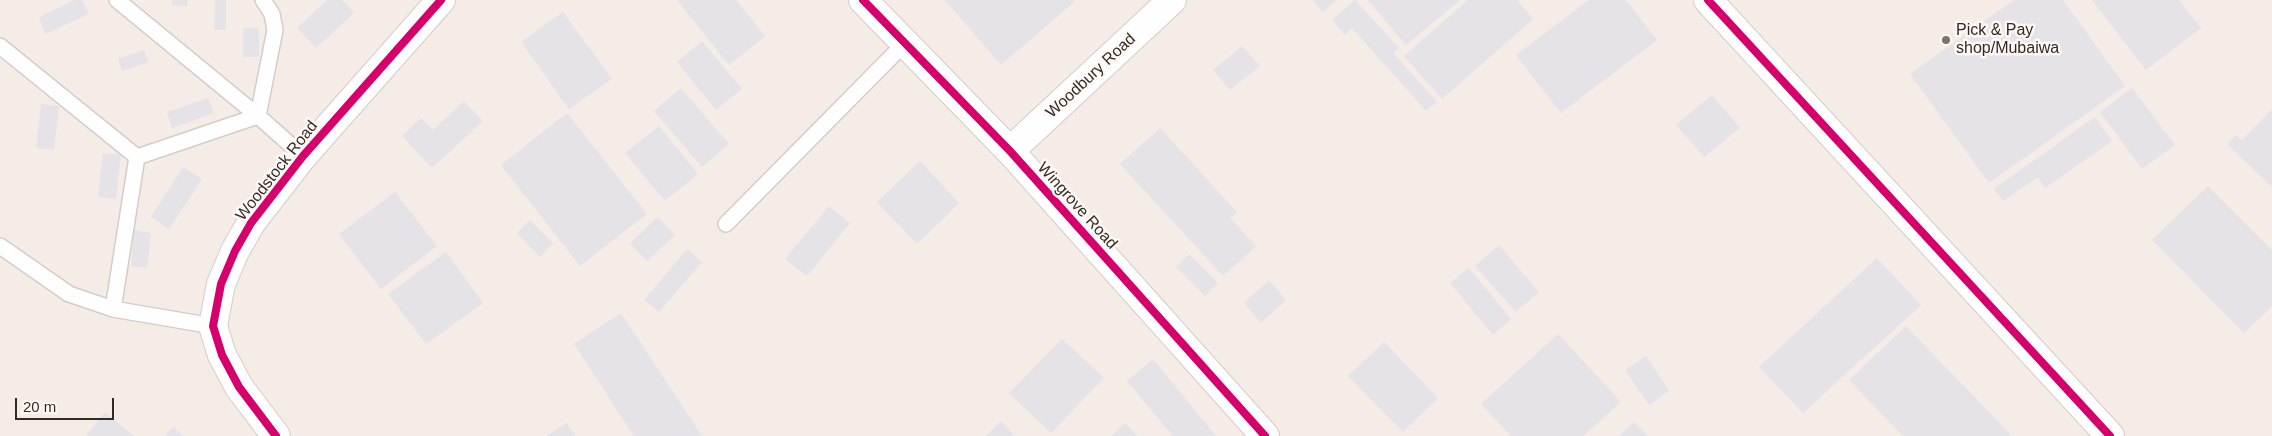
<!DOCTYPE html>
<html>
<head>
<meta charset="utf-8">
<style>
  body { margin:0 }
  #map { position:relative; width:2272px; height:436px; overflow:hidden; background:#fcfaf8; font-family:Helvetica,sans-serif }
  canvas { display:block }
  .scale { position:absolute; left:15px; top:398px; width:99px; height:22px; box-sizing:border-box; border:2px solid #342a24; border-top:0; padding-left:6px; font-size:15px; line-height:18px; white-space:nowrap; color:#342a24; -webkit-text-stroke:4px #fef9f6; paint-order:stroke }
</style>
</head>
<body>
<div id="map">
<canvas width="2272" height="436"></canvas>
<div class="scale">20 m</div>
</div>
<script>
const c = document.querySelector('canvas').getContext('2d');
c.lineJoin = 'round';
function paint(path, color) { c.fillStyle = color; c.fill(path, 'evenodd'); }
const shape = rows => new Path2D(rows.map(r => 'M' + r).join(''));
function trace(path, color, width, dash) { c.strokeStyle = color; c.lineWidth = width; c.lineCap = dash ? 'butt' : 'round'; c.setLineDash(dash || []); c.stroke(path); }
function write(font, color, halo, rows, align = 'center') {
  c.font = font + ' Helvetica,sans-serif'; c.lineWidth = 5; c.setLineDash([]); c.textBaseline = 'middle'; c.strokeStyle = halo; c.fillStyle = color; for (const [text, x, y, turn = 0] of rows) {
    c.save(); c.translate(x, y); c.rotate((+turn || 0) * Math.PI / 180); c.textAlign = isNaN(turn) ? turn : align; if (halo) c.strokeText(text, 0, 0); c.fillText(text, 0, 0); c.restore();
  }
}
paint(shape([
  [0,0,2272,0,2272,436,0,436]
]), '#f5ece7');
paint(shape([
  [74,0,82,0,89,14,45,34,39,17],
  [172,0,188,0,187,6,172,5],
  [215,0,226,0,226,30,214,30],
  [327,0,342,0,354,13,316,48,297,28],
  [677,0,736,0,765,36,729,65],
  [945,0,1074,0,1075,1,1001,65],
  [1313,0,1337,0,1323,12],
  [1355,0,1399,48,1393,53,1437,102,1426,111,1352,28,1345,35,1332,20],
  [1368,0,1460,0,1406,45],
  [1468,0,1517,0,1533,19,1442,99,1404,56],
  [1589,0,1626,0,1657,40,1561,113,1516,55],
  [2014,0,2063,0,2125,86,1989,183,1910,74],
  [2092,0,2179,0,2201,28,2146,70],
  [563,12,612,79,569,109,521,42],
  [243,28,259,28,259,57,243,57],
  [702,41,742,89,716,110,677,62],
  [1242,46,1260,66,1230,90,1213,70],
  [144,50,148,62,122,71,118,59],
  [681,88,729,144,702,167,654,111],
  [2132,88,2175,145,2142,169,2100,112],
  [1712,95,1740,128,1704,157,1676,125],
  [208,98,214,113,172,128,167,112],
  [464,101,483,121,432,168,402,136,421,118,433,130],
  [41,104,59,106,54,150,36,148],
  [2272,109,2272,187,2227,144,2236,135,2242,140],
  [567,113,647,214,580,266,501,165],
  [2095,117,2112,141,2045,188,2038,177,2003,201,1994,189],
  [659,126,698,174,665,201,625,153],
  [1160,128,1237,212,1230,218,1256,246,1223,276,1120,164],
  [103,153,121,155,116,199,98,197],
  [920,161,959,203,917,244,877,202],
  [183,167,202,179,169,229,151,217],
  [2208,186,2272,250,2272,306,2244,333,2152,240],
  [395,192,437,246,381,289,339,234],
  [829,206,850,223,807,276,785,259],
  [658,217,675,235,647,261,630,243],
  [530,220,553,243,540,257,517,233],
  [134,230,151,233,147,268,131,266],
  [1499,245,1539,292,1516,312,1475,266],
  [687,249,702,262,659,312,644,300],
  [446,252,483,303,426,344,388,294],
  [1189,254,1218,283,1205,296,1176,267],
  [1877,258,1921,305,1803,413,1759,367],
  [1469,268,1511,319,1493,335,1450,283],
  [1269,280,1286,300,1261,323,1244,303],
  [621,313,702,436,634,436,574,344],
  [1906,326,2012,436,1903,436,1849,380],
  [1558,334,1621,402,1583,436,1511,436,1481,404],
  [1062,339,1104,378,1051,433,1009,393],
  [1384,342,1438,398,1403,432,1348,376],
  [1646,356,1669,391,1649,405,1625,370],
  [1153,359,1216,436,1173,436,1127,381],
  [105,412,134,436,86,436],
  [1001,421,1015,436,986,436],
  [1634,422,1648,436,1619,436],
  [567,423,576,436,546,436],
  [1125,423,1138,436,1111,436],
  [173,427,184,436,165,436]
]), '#e5e3e7');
const lane = shape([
  [117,0,258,116,303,156],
  [0,46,137,157,113,309],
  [137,157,258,116,275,30,272,14,263,0],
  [726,224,905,43],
  [0,246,69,294,113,309,213,326]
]);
const street = shape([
  [863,0,1010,151,1265,436],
  [1708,0,2110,436],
  [1010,151,1172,0],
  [276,436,239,387,222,355,213,326,221,284,235,251,251,223,303,156,441,0]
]);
trace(lane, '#d3cdca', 18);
trace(street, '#d3cdca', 30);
trace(lane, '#fffefe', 15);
trace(street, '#fffefe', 28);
trace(shape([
  [863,0,1010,151,1265,436],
  [1708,0,2110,436],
  [276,436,239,387,222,355,213,326,221,284,235,251,251,223,303,156,441,0]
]), '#d6006c', 8);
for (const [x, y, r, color] of [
  [1946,40,5,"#7a736e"]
]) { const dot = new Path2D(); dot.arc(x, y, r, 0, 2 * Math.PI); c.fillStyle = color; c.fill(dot); trace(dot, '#fef9f6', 2); }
write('16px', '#342a24', '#fef9f6', [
  ["Pick & Pay",1956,31],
  ["shop/Mubaiwa",1956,49]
], 'left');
write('16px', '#342a24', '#fef9f6', [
  ["Woodbury Road",1091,76,-43],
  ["Woodstock Road",277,171,-52],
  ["Wingrove Road",1077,206,48]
]);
</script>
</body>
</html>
